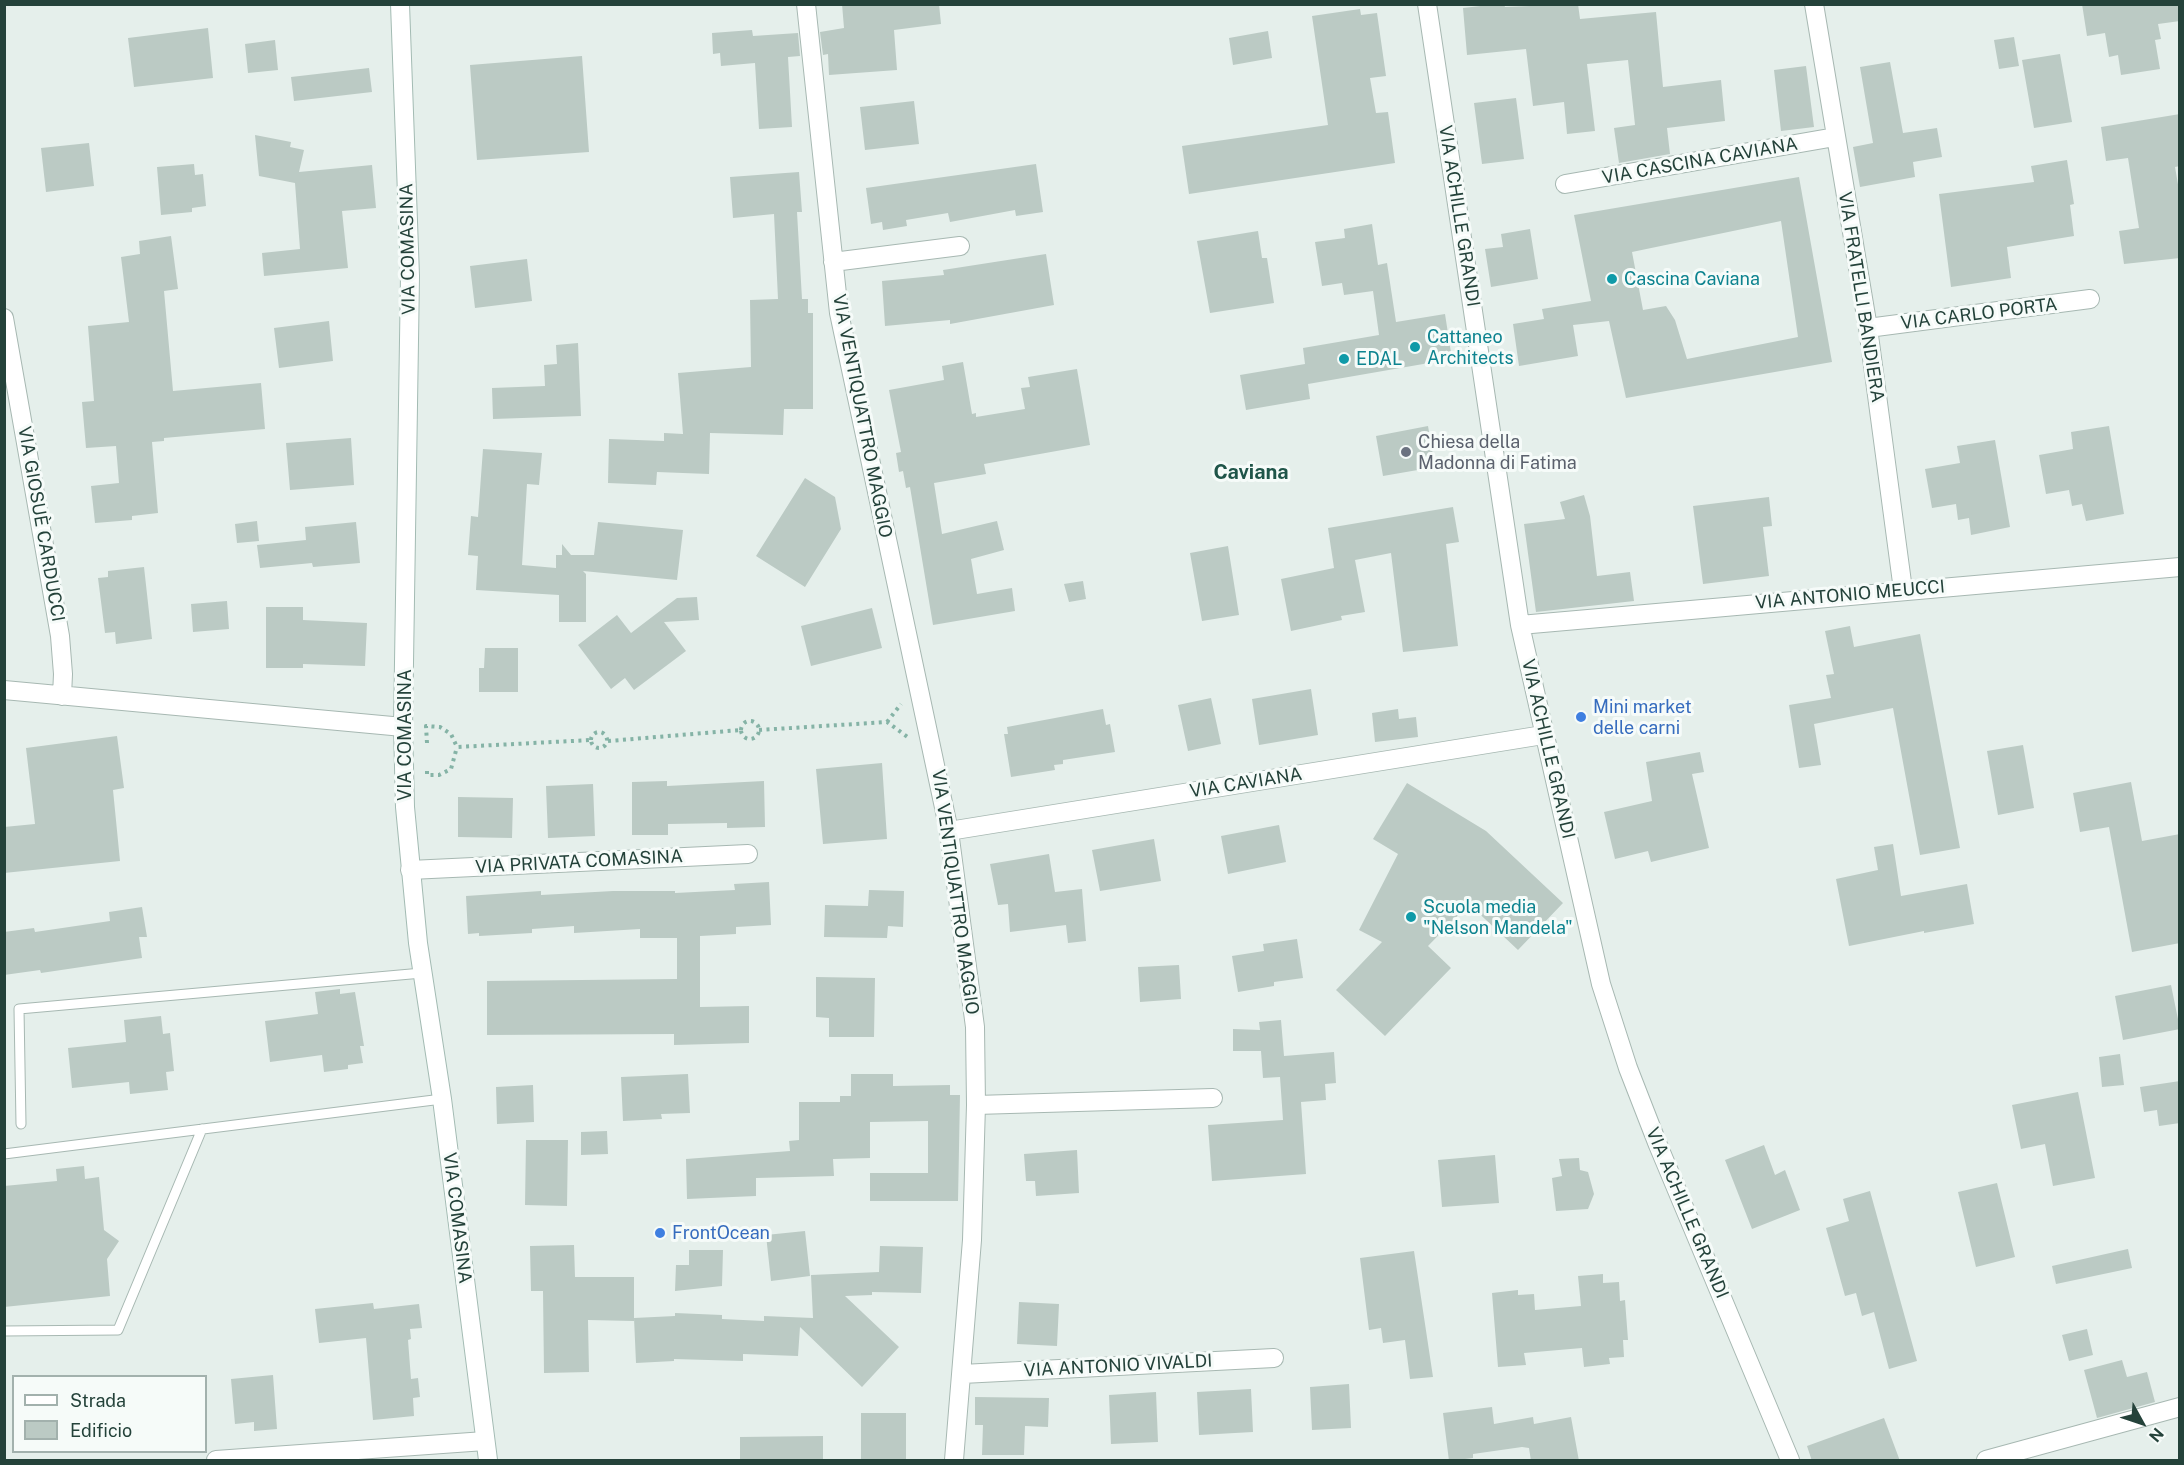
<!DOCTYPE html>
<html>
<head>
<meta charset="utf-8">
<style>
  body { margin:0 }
  #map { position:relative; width:2184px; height:1465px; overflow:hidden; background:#e5efeb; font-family:"Public Sans",sans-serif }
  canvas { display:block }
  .frame { position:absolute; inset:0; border:6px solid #24423a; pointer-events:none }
  .legend { position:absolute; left:12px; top:1375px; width:195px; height:78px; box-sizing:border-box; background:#f6fbf9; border:2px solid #a2b1ad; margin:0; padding:8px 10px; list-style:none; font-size:18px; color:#24423a }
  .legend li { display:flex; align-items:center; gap:12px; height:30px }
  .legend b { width:30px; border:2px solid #a2b1ad }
  .north { position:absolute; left:2112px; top:1393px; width:60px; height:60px; -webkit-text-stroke:4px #f6fbf9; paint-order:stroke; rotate:130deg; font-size:16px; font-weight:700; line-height:24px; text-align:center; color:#24423a }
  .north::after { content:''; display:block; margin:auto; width:21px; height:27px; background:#24423a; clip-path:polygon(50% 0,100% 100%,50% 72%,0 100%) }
</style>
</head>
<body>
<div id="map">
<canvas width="2184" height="1465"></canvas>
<div class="frame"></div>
<ul class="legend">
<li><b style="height:8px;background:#fff"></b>Strada</li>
<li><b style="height:16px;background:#bbcac4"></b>Edificio</li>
</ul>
<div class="north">N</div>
</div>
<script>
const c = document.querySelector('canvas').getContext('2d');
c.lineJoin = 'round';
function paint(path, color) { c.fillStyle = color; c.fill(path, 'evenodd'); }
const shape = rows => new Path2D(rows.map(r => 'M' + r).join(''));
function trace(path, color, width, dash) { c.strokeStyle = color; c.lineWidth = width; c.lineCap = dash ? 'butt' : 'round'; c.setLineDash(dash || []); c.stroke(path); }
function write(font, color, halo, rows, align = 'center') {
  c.font = font + ' "Public Sans",sans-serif'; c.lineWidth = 6; c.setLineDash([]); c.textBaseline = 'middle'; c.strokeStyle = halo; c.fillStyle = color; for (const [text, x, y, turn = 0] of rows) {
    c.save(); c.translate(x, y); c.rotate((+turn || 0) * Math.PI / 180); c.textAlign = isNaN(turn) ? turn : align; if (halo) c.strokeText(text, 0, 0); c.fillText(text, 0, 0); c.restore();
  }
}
paint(shape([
  [842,4,939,4,941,24,894,30,897,70,829,75,828,54,823,55,820,32,844,28],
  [1498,4,1504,4,1505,7,1578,4,1580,19,1656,12,1663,87,1721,80,1725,121,1667,128,1670,154,1619,163,1614,128,1635,125,1628,60,1587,64,1595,131,1567,134,1564,102,1533,106,1526,49,1467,55,1463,8],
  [2082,4,2180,4,2180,21,2158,24,2161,39,2155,40,2160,69,2121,75,2118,55,2109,57,2105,33,2087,36],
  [1360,9,1361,15,1377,13,1386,76,1370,78,1376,113,1388,112,1395,163,1189,194,1182,146,1328,125,1312,16],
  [208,28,213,78,134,87,128,38],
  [752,30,753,36,798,33,800,56,788,57,792,127,759,129,755,63,721,66,720,53,713,54,712,33],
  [1268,31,1272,58,1233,65,1229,38],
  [2014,37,2019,66,1999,69,1994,40],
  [275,40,278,70,248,73,245,44],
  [2060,54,2072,122,2034,128,2022,60],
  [582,56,589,152,477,160,470,65],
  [1890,62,1903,133,1937,128,1942,157,1913,162,1915,177,1860,187,1853,147,1873,143,1860,67],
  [1806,66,1814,127,1781,131,1774,70],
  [369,68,372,92,294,101,291,77],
  [1516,98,1524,159,1482,164,1474,103],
  [914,101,919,144,865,150,860,107],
  [2180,114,2180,166,2175,167,2180,196,2180,258,2124,264,2119,231,2139,228,2128,158,2106,161,2101,127],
  [255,135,291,142,290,147,304,150,299,172,372,165,376,208,342,211,348,268,264,276,262,253,300,249,295,183,259,176],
  [89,143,94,186,46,192,41,148],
  [2067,160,2074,204,2070,205,2074,236,2007,247,2011,278,1951,287,1939,194,2034,182,2031,166],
  [194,164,195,175,203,174,206,206,192,208,192,212,161,215,157,167],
  [1036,164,1043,212,1016,216,1015,210,950,222,948,213,906,220,907,226,883,230,882,222,871,224,866,188],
  [799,172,802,212,797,212,802,299,808,299,808,313,813,313,813,409,784,409,783,435,710,433,709,474,657,472,656,485,608,483,609,439,664,441,664,433,683,434,678,373,751,367,750,300,778,299,774,214,733,218,730,177],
  [1799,177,1832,362,1626,398,1609,321,1573,325,1578,356,1519,366,1513,324,1544,319,1542,309,1591,301,1574,215],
  [1781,221,1798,337,1687,359,1675,320,1666,306,1643,310,1632,252],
  [1372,224,1378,265,1387,263,1396,322,1445,314,1452,359,1308,384,1310,399,1246,410,1240,375,1305,364,1303,348,1379,335,1373,291,1344,295,1342,283,1322,286,1315,242,1345,238,1344,229],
  [1530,229,1538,279,1491,287,1485,249,1503,247,1501,234],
  [1258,231,1262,258,1267,258,1274,303,1210,313,1197,241],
  [171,236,178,289,164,291,173,391,261,383,265,429,164,438,164,441,152,442,158,513,132,516,132,520,95,523,91,486,119,483,116,446,86,448,82,402,94,401,88,326,129,322,121,257,140,254,139,241],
  [1046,254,1054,305,950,324,950,320,885,326,882,281,944,275,943,270],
  [527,259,532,301,475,308,470,266],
  [329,321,333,361,279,368,274,328],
  [578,343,581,416,493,419,492,388,545,386,544,365,557,364,556,345],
  [963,362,972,414,976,413,976,417,1025,409,1021,388,1030,387,1028,377,1077,369,1090,445,984,464,986,474,934,483,942,534,997,521,1004,550,971,559,977,594,1012,588,1015,611,933,625,910,487,906,488,903,471,899,472,896,453,901,452,889,390,944,380,942,366],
  [1428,426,1435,467,1383,476,1376,436],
  [2109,426,2124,514,2086,521,2082,504,2072,506,2069,490,2046,494,2039,455,2073,449,2071,432],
  [351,438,354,485,290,490,286,443],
  [1995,440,2010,527,1971,535,1969,518,1958,520,1956,504,1932,508,1925,469,1960,463,1957,446],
  [483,449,542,453,539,485,527,484,522,565,556,568,556,555,562,555,562,544,571,555,594,555,598,522,683,530,677,580,583,571,586,574,586,622,559,622,559,595,476,590,478,556,468,555,471,516,478,517],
  [805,478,835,497,841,529,805,587,756,556],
  [1584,495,1590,516,1597,576,1630,572,1634,601,1536,612,1524,524,1565,519,1560,502],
  [1769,497,1772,526,1763,527,1769,576,1703,584,1693,506],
  [1453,507,1459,542,1446,544,1458,646,1403,652,1391,553,1355,560,1365,612,1341,616,1342,620,1291,631,1281,579,1334,568,1328,528],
  [257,521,259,541,237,543,235,524],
  [356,522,360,563,313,567,312,563,260,568,257,545,306,540,305,527],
  [1228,546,1239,615,1202,621,1190,553],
  [144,567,152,639,116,644,115,632,105,633,98,578,108,577,108,571],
  [1083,581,1086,599,1069,602,1064,584],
  [697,597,699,620,664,622,686,651,634,690,625,678,611,689,578,645,617,615,631,633,677,598],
  [227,601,229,629,193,632,191,604],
  [266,607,303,607,303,620,367,623,365,666,303,664,303,668,266,668],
  [872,608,882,648,811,666,801,626],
  [1850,626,1854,647,1920,634,1960,848,1920,855,1893,708,1814,724,1821,765,1799,768,1789,705,1831,698,1826,675,1834,674,1825,631],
  [485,648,518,648,518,692,479,692,479,668,484,668],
  [1311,689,1318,735,1259,745,1252,699],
  [1211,698,1221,744,1188,751,1178,705],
  [1103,709,1106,725,1110,724,1115,752,1063,760,1063,764,1054,765,1055,770,1011,777,1004,734,1008,734,1007,727],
  [1398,709,1399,719,1416,717,1418,737,1375,742,1372,713],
  [117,736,124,788,113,790,120,861,4,873,4,827,35,824,26,748],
  [2023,745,2034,808,1998,815,1987,751],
  [1700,752,1704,772,1692,774,1709,848,1651,862,1648,851,1615,859,1604,812,1652,801,1646,762],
  [882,763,887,839,823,844,816,769],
  [667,781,667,786,764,781,765,827,727,828,727,823,668,824,668,835,632,835,632,782],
  [2131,782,2142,841,2180,834,2180,943,2132,952,2109,827,2080,832,2073,793],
  [1407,783,1486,831,1563,903,1518,950,1469,904,1428,946,1451,968,1385,1036,1336,990,1382,942,1359,930,1398,854,1373,839],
  [593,784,595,836,548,838,546,786],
  [458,797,513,798,512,838,458,837],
  [1279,825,1286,862,1228,874,1221,836],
  [1154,839,1161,881,1100,891,1092,850],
  [1893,844,1901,896,1967,884,1974,924,1924,933,1924,931,1849,946,1836,879,1878,870,1874,847],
  [1049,854,1055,892,1082,889,1086,941,1068,943,1066,925,1010,932,1008,904,998,905,990,864],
  [769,882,771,925,736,927,736,934,700,936,700,1007,749,1006,749,1043,674,1045,674,1034,487,1035,487,981,677,979,677,938,640,938,640,929,574,933,574,926,532,929,532,933,479,936,479,933,468,934,466,896,541,891,541,895,613,891,675,891,675,893,735,890,734,884],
  [869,890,904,891,903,927,888,926,887,938,824,937,825,905,868,906],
  [142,907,147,937,139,937,142,958,41,973,40,970,4,975,4,932,34,928,35,932,110,921,109,912],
  [1297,939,1303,978,1274,982,1274,986,1238,992,1232,956,1264,951,1263,944],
  [1179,965,1181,999,1140,1002,1138,967],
  [816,977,875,978,874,1037,829,1037,829,1018,816,1017],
  [2171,985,2180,1029,2123,1040,2115,996],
  [340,989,340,994,355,992,364,1046,360,1046,363,1063,348,1065,348,1069,324,1072,322,1055,270,1062,265,1021,318,1014,315,992],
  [161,1016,163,1034,170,1033,174,1071,166,1072,168,1090,130,1094,129,1082,72,1088,68,1048,126,1042,124,1020],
  [1281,1020,1284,1056,1334,1052,1336,1083,1325,1084,1326,1100,1301,1102,1306,1174,1212,1181,1208,1125,1283,1120,1280,1077,1263,1078,1261,1051,1233,1051,1233,1029,1260,1030,1259,1022],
  [2120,1054,2124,1085,2102,1087,2099,1057],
  [688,1074,690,1113,661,1114,662,1119,623,1121,621,1077],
  [851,1074,893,1074,893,1086,950,1085,950,1095,960,1095,958,1201,870,1201,870,1173,928,1173,928,1121,870,1122,870,1158,833,1159,834,1176,756,1178,756,1196,687,1199,686,1159,790,1151,789,1141,799,1140,799,1102,840,1102,840,1096,851,1096],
  [2180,1081,2180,1123,2159,1126,2157,1110,2144,1112,2140,1087],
  [533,1085,534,1122,497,1124,496,1087],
  [2078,1092,2095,1178,2053,1186,2045,1144,2021,1149,2012,1105],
  [607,1131,608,1154,581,1155,581,1132],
  [526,1140,568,1140,567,1206,525,1205],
  [1764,1145,1775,1175,1785,1170,1800,1210,1752,1229,1725,1160],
  [1077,1150,1079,1193,1036,1196,1035,1181,1026,1181,1024,1154],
  [1495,1155,1499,1203,1442,1207,1438,1160],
  [1579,1158,1580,1170,1588,1172,1594,1194,1588,1209,1556,1211,1552,1178,1562,1176,1559,1159],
  [84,1166,85,1179,99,1177,104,1230,119,1241,107,1259,110,1296,4,1307,4,1186,57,1181,56,1169],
  [1997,1183,2015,1257,1976,1267,1958,1192],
  [1870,1191,1917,1361,1889,1369,1874,1312,1862,1316,1856,1293,1845,1296,1826,1228,1849,1221,1843,1199],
  [805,1231,810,1276,771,1281,766,1235],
  [574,1245,575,1277,634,1277,634,1321,588,1320,589,1372,544,1373,543,1291,531,1291,530,1246],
  [880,1246,923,1247,921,1293,872,1292,872,1295,845,1296,899,1347,862,1387,800,1327,798,1356,743,1354,743,1361,674,1359,674,1361,636,1363,634,1318,675,1316,675,1313,722,1315,722,1319,764,1321,764,1316,813,1318,811,1275,879,1272],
  [2128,1249,2132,1268,2056,1284,2052,1266],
  [689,1250,723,1250,722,1286,675,1291,676,1265,689,1265],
  [1414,1251,1433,1377,1410,1379,1405,1340,1383,1343,1381,1328,1369,1330,1360,1258],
  [1603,1274,1603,1283,1619,1282,1620,1301,1625,1300,1628,1340,1623,1340,1624,1357,1609,1358,1610,1364,1584,1367,1582,1348,1524,1353,1526,1365,1498,1367,1492,1293,1518,1290,1518,1295,1534,1294,1535,1310,1581,1306,1578,1276],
  [1019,1302,1059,1304,1057,1346,1017,1344],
  [373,1303,374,1309,419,1304,422,1328,410,1329,411,1339,408,1340,411,1379,418,1378,420,1397,413,1398,414,1416,373,1420,366,1338,319,1343,315,1309],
  [2087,1329,2093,1355,2069,1361,2062,1335],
  [2122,1360,2127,1377,2147,1372,2155,1402,2097,1418,2084,1370],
  [273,1375,277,1429,254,1431,254,1422,235,1424,231,1379],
  [1349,1384,1351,1428,1312,1430,1310,1387],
  [1251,1389,1253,1432,1199,1435,1197,1392],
  [1156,1392,1158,1442,1111,1444,1109,1395],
  [975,1397,1049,1398,1048,1427,1025,1426,1024,1455,982,1455,983,1425,975,1425],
  [1492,1407,1494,1424,1533,1417,1534,1424,1571,1417,1579,1461,1531,1461,1529,1448,1522,1447,1473,1454,1473,1458,1449,1461,1443,1413],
  [861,1413,906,1413,906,1461,861,1461],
  [1884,1418,1900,1461,1812,1461,1807,1446],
  [823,1436,823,1461,740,1461,740,1437]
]), '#bbcac4');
const lane = shape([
  [21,1124,19,1009,422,973],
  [4,1154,442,1099],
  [4,1331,118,1330,202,1129]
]);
const street = shape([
  [806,4,839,313,949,831,975,1027,976,1105,972,1240,954,1460],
  [1427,4,1520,625,1601,984,1628,1068,1658,1145,1790,1460],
  [1814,4,1868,328,1903,590],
  [1565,184,1835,137],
  [833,262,960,246],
  [4,318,60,636,63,674,62,696],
  [1868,328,2090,299],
  [1520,625,2180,567],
  [4,690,403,727],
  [949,831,1543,735],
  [410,870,748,854],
  [976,1105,1213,1098],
  [962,1374,1274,1358],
  [216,1460,485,1441],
  [1986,1460,2180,1407]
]);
const secondary = shape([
  [400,4,410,276,403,727,405,807,418,943,442,1099,488,1460]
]);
trace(lane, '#a7b8b2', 11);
trace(street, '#a7b8b2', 20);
trace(secondary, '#a3bbb3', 20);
trace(shape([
  '741 730a9 9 0 1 1 18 0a9 9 0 1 1-18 0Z',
  [887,722,901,704],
  [759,730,887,722,909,738],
  '591 740a8 8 0 1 1 16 0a8 8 0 1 1-16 0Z',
  [608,741,741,730],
  [427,743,426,726,440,727,451,734,457,747,591,740],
  [427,771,427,775,439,775,451,769,457,747]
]), '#85b3a6', 4, [3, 4.5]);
trace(lane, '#fff', 9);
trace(street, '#fff', 18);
trace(secondary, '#fff', 18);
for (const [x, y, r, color] of [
  [1612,279,6,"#0f9aa8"],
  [1415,347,6,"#0f9aa8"],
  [1344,359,6,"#0f9aa8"],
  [1406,452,6,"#6b7280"],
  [1581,717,6,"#3f7fe0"],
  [1411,917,6,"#0f9aa8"],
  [660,1233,6,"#3f7fe0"]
]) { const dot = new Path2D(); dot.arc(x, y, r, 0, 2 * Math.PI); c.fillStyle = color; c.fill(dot); trace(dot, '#f6fbf9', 2); }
write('18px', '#24423a', '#f6fbf9', [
  ["VIA CASCINA CAVIANA",1700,161,-10],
  ["VIA ACHILLE GRANDI",1459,216,81],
  ["VIA COMASINA",408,249,-91],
  ["VIA FRATELLI BANDIERA",1861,297,81],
  ["VIA CARLO PORTA",1979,314,-7],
  ["VIA VENTIQUATTRO MAGGIO",862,416,79],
  ["VIA GIOSUÈ CARDUCCI",41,524,80],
  ["VIA ANTONIO MEUCCI",1850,595,-5],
  ["VIA COMASINA",405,735,-90],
  ["VIA ACHILLE GRANDI",1548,749,77],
  ["VIA CAVIANA",1246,783,-9],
  ["VIA PRIVATA COMASINA",579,862,-3],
  ["VIA VENTIQUATTRO MAGGIO",955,892,82],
  ["VIA ACHILLE GRANDI",1687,1213,67],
  ["VIA COMASINA",457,1218,83],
  ["VIA ANTONIO VIVALDI",1118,1366,-3]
]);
write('18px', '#0d838f', '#f6fbf9', [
  ["Cascina Caviana",1624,279],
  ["Cattaneo",1427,337],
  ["Architects",1427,358],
  ["EDAL",1356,359],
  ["Scuola media",1423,907],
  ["\"Nelson Mandela\"",1423,928]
], 'left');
write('18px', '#5b616d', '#f6fbf9', [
  ["Chiesa della",1418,442],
  ["Madonna di Fatima",1418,463]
], 'left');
write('18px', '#366cbe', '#f6fbf9', [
  ["Mini market",1593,707],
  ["delle carni",1593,728],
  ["FrontOcean",672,1233]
], 'left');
write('bold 20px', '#1f5549', '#f6fbf9', [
  ["Caviana",1251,473]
]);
</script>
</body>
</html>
